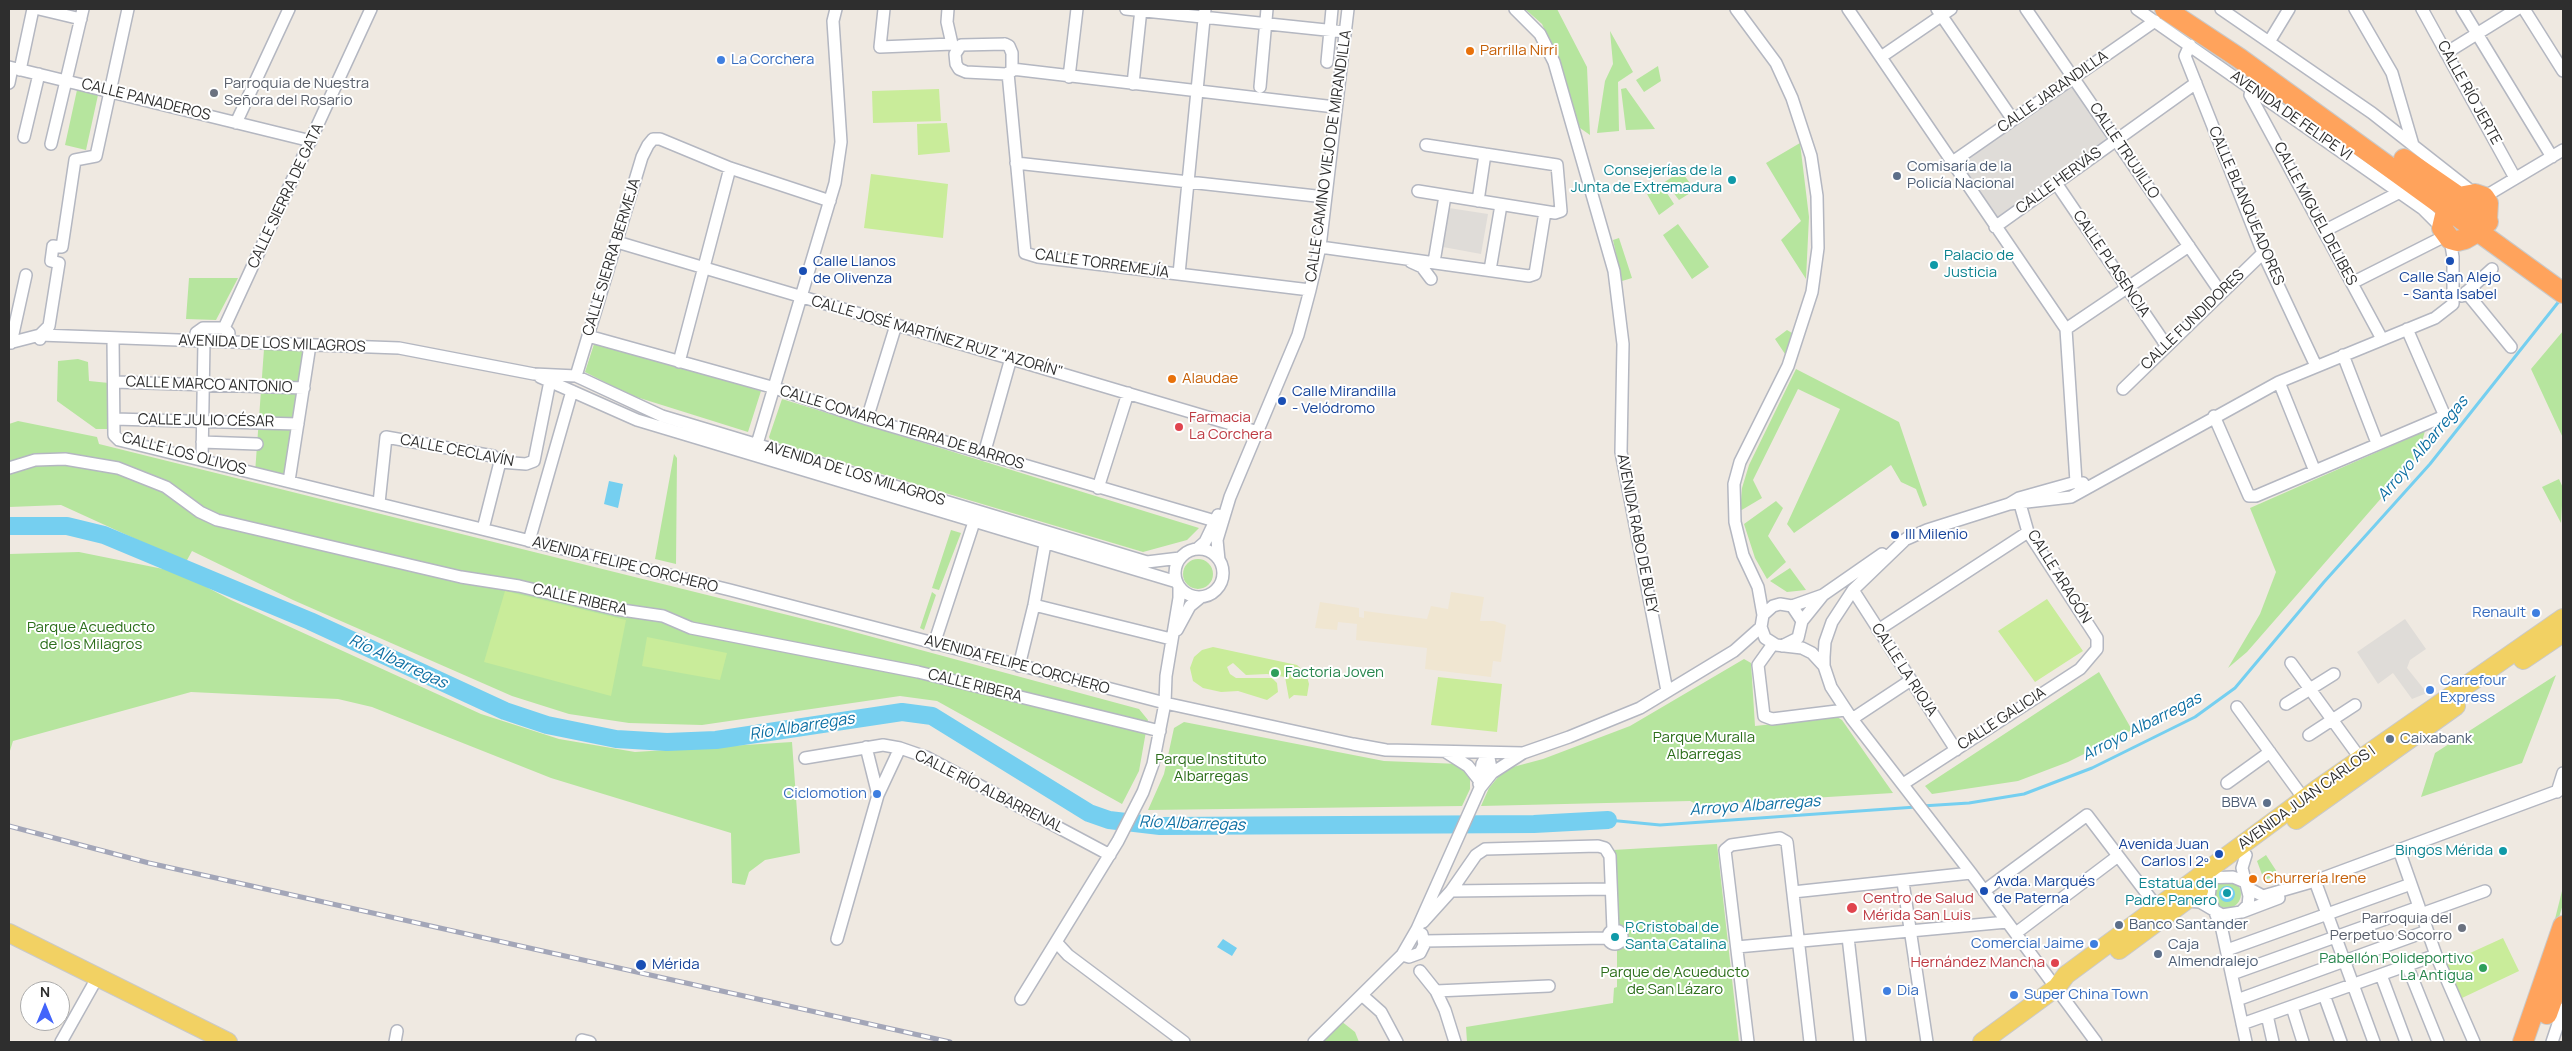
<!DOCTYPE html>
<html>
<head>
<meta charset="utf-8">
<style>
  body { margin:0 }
  #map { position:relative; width:2572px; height:1051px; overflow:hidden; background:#efe9e1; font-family:Manrope,sans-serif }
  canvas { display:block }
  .frame { position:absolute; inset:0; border:10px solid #2e2e2e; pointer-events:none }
  .north { position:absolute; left:20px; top:981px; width:50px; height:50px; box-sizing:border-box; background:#fff; border:1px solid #ababab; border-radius:50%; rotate:0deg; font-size:14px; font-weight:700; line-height:20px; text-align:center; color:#2e2e2e }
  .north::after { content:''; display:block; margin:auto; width:18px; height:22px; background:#4264fb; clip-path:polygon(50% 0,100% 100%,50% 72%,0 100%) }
</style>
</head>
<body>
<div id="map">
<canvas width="2572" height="1051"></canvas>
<div class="frame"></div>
<div class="north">N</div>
</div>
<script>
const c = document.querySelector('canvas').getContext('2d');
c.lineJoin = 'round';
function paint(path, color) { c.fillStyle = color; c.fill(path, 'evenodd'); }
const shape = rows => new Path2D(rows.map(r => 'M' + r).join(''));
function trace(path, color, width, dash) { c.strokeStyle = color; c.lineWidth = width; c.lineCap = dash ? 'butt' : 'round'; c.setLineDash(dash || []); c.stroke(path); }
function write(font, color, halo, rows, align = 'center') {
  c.font = font + ' Manrope,sans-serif'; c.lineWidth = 4; c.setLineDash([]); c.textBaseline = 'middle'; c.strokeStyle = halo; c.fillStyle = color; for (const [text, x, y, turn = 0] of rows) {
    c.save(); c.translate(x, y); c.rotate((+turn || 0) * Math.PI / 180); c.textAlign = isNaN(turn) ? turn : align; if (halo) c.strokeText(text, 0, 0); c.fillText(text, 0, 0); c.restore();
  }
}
paint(shape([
  [1451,592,1484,597,1480,621,1494,621,1506,625,1501,662,1493,661,1491,677,1425,669,1427,648,1356,640,1357,624,1338,622,1337,630,1315,628,1320,602,1359,608,1359,617,1364,618,1364,611,1427,619,1431,606,1448,609]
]), '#f0e6d1');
paint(shape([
  [1525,9,1557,9,1587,67,1590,135,1580,128,1562,70,1542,24],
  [1610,31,1633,72,1618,82,1619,131,1597,133,1605,81,1613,64],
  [1658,66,1661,81,1644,92,1636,80],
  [1626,88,1655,129,1626,130,1621,89],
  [77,90,98,95,86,150,65,145],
  [1800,143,1809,217,1806,279,1781,240,1801,221,1766,163],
  [1681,171,1695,190,1679,200,1669,187,1665,190,1674,204,1659,215,1647,194],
  [1678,224,1709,267,1692,279,1663,235],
  [1619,238,1632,278,1622,281,1613,240],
  [189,278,238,278,216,320,186,319],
  [1787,330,1792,333,1792,337,1785,354,1775,339],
  [2563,331,2563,438,2531,369],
  [595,341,761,391,748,432,630,395,585,372],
  [264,349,312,352,289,481,255,473],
  [78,359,88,362,89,381,109,383,111,429,96,429,57,401,58,361],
  [1796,369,1899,422,1927,505,1923,507,1916,489,1901,482,1891,465,1794,533,1787,524,1840,409,1798,389,1753,480,1762,498,1740,511,1742,488,1749,465],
  [782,399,1199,528,1187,540,1143,552,771,441,769,437],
  [18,421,97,437,99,444,832,626,1139,709,1148,720,1139,771,1122,804,937,701,900,696,702,725,629,723,569,714,512,696,293,600,192,551,186,562,61,505,9,507,9,424],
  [2425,431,2418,456,2247,652,2228,668,2260,614,2276,572,2250,508],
  [674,454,677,458,676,564,655,559],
  [2559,479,2563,488,2561,523,2542,487],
  [1776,501,1783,508,1768,536,1786,562,1767,579,1755,558,1744,524],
  [951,530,961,533,939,590,932,588],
  [79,552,178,572,231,600,481,714,559,739,635,752,792,742,800,853,765,860,749,872,745,885,732,883,731,833,551,778,372,707,338,699,191,692,13,741,9,754,9,554],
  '1183 574a15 15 0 1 1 30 0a15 15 0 1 1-30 0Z',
  [1790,568,1806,590,1787,592,1770,581],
  [932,592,936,595,924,630,920,628],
  [1744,659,1751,663,1755,726,1837,717,1842,720,1893,793,1698,805,1690,801,1481,806,1489,788,1499,776,1513,767,1543,759,1630,726],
  [2099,672,2132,730,2068,762,2018,781,1932,794,1925,786],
  [2556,675,2522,763,2421,797,2435,753],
  [1184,722,1384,761,1460,764,1470,772,1470,789,1462,806,1148,810,1164,774,1174,728],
  [1717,844,1739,1042,1467,1042,1466,1027,1613,1003,1614,988,1617,987,1617,948,1624,946,1627,937,1624,929,1616,927,1613,850],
  [2266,855,2279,875,2264,880,2257,861],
  '2213 894a14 14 0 1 1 28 0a14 14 0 1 1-28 0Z',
  [2563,887,2563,904,2557,924,2554,923],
  [1341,1021,1355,1032,1359,1042,1319,1042]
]), '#b6e59e');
paint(shape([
  [939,89,941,121,873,123,872,91],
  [947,123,950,152,918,155,917,124],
  [871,174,948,184,943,238,864,228],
  [505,591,626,620,611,696,484,662],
  [2047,599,2083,651,2035,682,1998,631],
  [647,637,727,653,720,680,642,666],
  [1213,647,1297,665,1306,673,1309,684,1307,696,1294,695,1289,699,1285,677,1267,674,1246,675,1233,663,1227,667,1230,674,1236,678,1272,678,1277,683,1278,692,1267,700,1238,691,1221,692,1203,688,1193,681,1190,668,1194,657,1202,650],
  [1438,677,1502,684,1497,732,1431,725],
  [2503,938,2519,971,2462,998,2446,964]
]), '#c9ec9a');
paint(shape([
  [2070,83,2112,143,1999,220,1960,161],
  [1449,208,1488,214,1481,254,1443,247],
  [2405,619,2426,649,2410,660,2407,668,2427,693,2412,699,2393,673,2378,684,2357,652]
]), '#dfdcd8');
paint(shape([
  [609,481,623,484,618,508,604,504],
  '2219 894a8 8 0 1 1 16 0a8 8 0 1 1-16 0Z',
  [1223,939,1237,948,1232,956,1217,947]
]), '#75cff0');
trace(shape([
  [1922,806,1969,803,2024,794,2092,768,2195,717,2235,688,2324,582,2430,464,2560,300],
  [1608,820,1660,825,1916,807]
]), '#75cff0', 3);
trace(shape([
  [9,526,67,526,104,535,310,621,505,711,547,725,616,739,667,742,716,740,902,712,932,716,1089,813,1109,820,1160,826,1534,824,1608,820]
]), '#75cff0', 18);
const street = shape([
  [39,9,81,19],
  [884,9,880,47,952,44],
  [948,9,947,22,952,44],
  [1126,9,1345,32],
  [1515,9,1540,34,1554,62,1614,271,1623,344,1621,452,1667,691],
  [1736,9,1776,63,1792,98,1811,156,1817,196,1818,248,1812,292,1788,366,1740,462,1734,484,1735,522,1743,555,1758,587,1763,615],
  [1848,9,2066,329,2076,482,2083,489],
  [1937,9,2013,120],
  [2026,9,2221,293],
  [2137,9,2423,209,2442,228],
  [2221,9,2372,113,2475,194],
  [2355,9,2392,73,2413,145],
  [2422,9,2515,178],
  [2462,9,2552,157],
  [2524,9,2563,71],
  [2269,42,2289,9],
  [1005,44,1009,46,1012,53,1012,71,1006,74,966,72,959,69,956,64,955,54,961,45,1005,44],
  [2190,45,2185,56,2263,253,2316,366],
  [2446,53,2517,9],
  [1881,57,1951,9],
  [1327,62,1332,9],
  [9,67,311,141],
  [1012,69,1335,107],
  [20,70,33,9],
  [1008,73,1025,253,1038,257,1310,290],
  [1069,77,1077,9],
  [9,83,12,68],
  [1133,84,1141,9],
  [1260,87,1267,9],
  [2252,88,2250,95,2382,339],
  [236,123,289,9],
  [24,137,39,74],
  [51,144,83,9],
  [1016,163,1325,197],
  [1951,163,2155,21],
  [2056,183,2166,345],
  [1418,191,1555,213,1561,211,1557,165,1426,145],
  [2484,197,2563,150],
  [1478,201,1485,154],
  [1995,227,2196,83],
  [2324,231,2400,192],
  [617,242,1258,432],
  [1320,247,1529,276,1535,274,1545,212],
  [1411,262,1422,267,1431,279],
  [1434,262,1445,196],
  [1490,270,1501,205],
  [1179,274,1205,9],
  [2352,283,2447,235],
  [2466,292,2511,347],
  [2462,296,2492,269],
  [224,328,371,9],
  [2066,329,2189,246],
  [588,336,775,388,867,419,1215,521],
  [113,338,114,435,119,440,730,590,1165,703,1353,744,1386,750,1523,753,1569,737,1640,708,1734,651,1761,627],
  [40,339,40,335,49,326,59,263,51,261,53,246,62,247,75,160,96,156,128,9],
  [195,341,196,333,203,328,224,328,229,333],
  [9,343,40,335,399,348,534,374,576,376,662,416,1147,562,1180,558],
  [11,343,26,275],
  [2343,355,2377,443],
  [679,362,730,168],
  [576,376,642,157,648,145,653,139,660,139,730,168,830,201],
  [540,377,637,420,1177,582],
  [115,382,304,388],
  [2279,382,2314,469],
  [2123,389,2263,253],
  [2214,416,2249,496,2256,496,2442,417,2444,414,2407,329],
  [114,419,298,424],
  [867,419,896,325],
  [202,442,257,444],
  [757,444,835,183,841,142,833,21,836,9],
  [984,454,1011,358],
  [202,460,204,341],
  [9,468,35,460,65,459,118,468,166,487,200,512,217,520,461,577,519,586,615,609,663,616,691,628,918,672,1160,731],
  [289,481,310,345],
  [1098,488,1128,393],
  [379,503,386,437,493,456,500,462,526,464,534,461,550,381],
  [2009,504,2071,497,2279,382,2435,318,2453,304,2453,257,2450,239],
  [483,529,500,462],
  [1907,538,1853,590,1832,622,1825,642,1824,657,1824,666,1831,687,1852,719,1971,873,2096,1042],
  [529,541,572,391],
  [1902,541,1927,530,2009,504,2019,498,2076,482,2083,483],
  [1197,549,1205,542,1218,515],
  '1175 573a24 24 0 1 1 48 0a24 24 0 1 1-48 0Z',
  [1219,560,1217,540,1230,497,1298,335,1310,290,1320,247,1348,9],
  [1853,590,1956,750],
  [1034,605,1171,639],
  [1792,606,1823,595],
  [1802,621,1823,595,1882,554],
  [1177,630,1190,606,1201,597],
  [1878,630,2028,532],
  [934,644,974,522],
  [1773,644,1758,665,1764,716,1772,719,1845,710],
  [1782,646,1798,638,1802,621,1792,606,1780,604,1773,606,1763,615,1761,627,1765,638,1776,645,1802,648,1812,653,1824,666],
  [2291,663,2360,758],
  [1019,666,1034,605,1045,544],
  [2286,704,2334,674],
  [2237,707,2304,799],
  [1852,719,1911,680],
  [2309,735,2355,705],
  [866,747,878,795],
  [1446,752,1468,766,1479,780],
  [805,758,883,745,900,748,926,757,1110,855],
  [1492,773,1523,753],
  [2227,783,2270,752],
  [1479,784,1482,764,1488,753],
  [1903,784,2080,669,2097,649,2097,638,2028,532,2020,504],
  [2557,792,2563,773],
  [2399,850,2436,955,2474,1042],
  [2213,866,2209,897,2222,930,2246,1042],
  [2205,878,2233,877,2245,882],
  [2315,881,2374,1042],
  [1903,882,1927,1042],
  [2248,888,2263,896,2315,881,2563,789],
  [1451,891,1611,889],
  [1984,891,2087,815,2157,907],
  [1793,892,1971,873],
  [2186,901,2200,902,2222,915,2241,912,2248,905,2249,896,2242,868,2246,855],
  [2242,912,2279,898],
  [2421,914,2485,891],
  [1423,922,1451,891,1476,855,1485,849,1598,846,1605,848,1610,856,1613,930],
  '1608 937a7 7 0 1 1 14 0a7 7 0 1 1-14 0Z',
  [2016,933,2118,856],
  [1848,937,1860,1042],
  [837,939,878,795,900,748],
  [1424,941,1608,938],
  [1057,943,1068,955,1184,1042],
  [1737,947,2007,922],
  [2227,950,2411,884],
  [1402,955,1409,957,1420,953,1424,945,1422,934],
  [2407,965,2438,1042],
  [1420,971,1436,991,1445,1010,1455,1042],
  [2232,974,2419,907],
  [2381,975,2406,1042],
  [1436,991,1549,986],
  [2324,995,2341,1042],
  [1363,996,1381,1012,1397,1042],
  [1021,999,1118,841,1143,792,1153,764,1165,703,1166,676,1179,598,1179,587],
  [2237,1000,2427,931],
  [2292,1007,2303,1042],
  [2267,1015,2273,1042],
  [2242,1024,2436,955],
  [582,1040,590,1042],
  [61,1042,97,978],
  [395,1042,397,1031],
  [1314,1042,1402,955,1417,929,1480,788,1492,773,1488,753],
  [1748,1042,1725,850,1731,845,1780,838,1787,842,1810,1042],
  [2552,1042,2563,1009]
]);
const primary = shape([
  [2523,660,2563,633],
  [2296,820,2456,706],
  [9,933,228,1042],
  [2119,950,2199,891],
  [1982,1042,2057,987,2066,975,2316,790,2563,618]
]);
const highway = shape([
  [2165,9,2239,58,2563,293],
  [2404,159,2459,197,2488,222],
  [2475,194,2484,197,2488,203,2487,221,2479,231,2465,239,2457,241,2450,239,2442,228,2447,207,2459,197,2475,194],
  [2547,1014,2563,969],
  [2523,1042,2563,926]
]);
trace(street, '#b4b7c1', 14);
trace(primary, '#c9c9c9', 20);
trace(highway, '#c9c9c9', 22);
trace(street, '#fff', 11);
trace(primary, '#f2d163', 18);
trace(highway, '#ffa35c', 20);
const rail = shape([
  [9,826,149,863,950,1042]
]);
trace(rail, '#a3a6b8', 5);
trace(rail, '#fff', 3, [9]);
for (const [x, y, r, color] of [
  [1470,51,5,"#e8710a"],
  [721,60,5,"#3f7fe0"],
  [214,93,5,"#6b7280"],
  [1897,176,5,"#5c6f8a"],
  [1732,180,5,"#0f9aa8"],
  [2450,261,5,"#1a4fb4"],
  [1934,265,5,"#0f9aa8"],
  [803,271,5,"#1a4fb4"],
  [1172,379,5,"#e8710a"],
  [1282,401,5,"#1a4fb4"],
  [1179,427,5,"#e0444e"],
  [1895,535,5,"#1a4fb4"],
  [2536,613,5,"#3f7fe0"],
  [1275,673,5,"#2e9e5b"],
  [2430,690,5,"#3f7fe0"],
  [2390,739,5,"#5c6f8a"],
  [877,794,5,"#3f7fe0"],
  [2267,803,5,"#5c6f8a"],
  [2503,851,5,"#0f9aa8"],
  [2219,854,5,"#1a4fb4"],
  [2253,879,5,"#e8710a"],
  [1984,891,5,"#1a4fb4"],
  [2227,893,5,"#0f9aa8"],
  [1852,908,6,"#e0444e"],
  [2119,925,5,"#5c6f8a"],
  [2462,928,5,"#6b7280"],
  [1615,937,5,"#0f9aa8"],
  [2094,944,5,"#3f7fe0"],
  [2158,954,5,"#5c6f8a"],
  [2055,963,5,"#e0444e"],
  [641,965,6,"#1a4fb4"],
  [2483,968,5,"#2e9e5b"],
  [1887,991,5,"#3f7fe0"],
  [2014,995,5,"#3f7fe0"]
]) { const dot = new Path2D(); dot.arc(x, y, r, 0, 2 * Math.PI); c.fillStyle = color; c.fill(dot); trace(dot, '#fff', 2); }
write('15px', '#c56008', '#fff', [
  ["Parrilla Nirri",1480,51],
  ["Alaudae",1182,379],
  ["Churrería Irene",2263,879]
], 'left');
write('15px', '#366cbe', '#fff', [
  ["La Corchera",731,60],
  ["Renault",2526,613,"right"],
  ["Carrefour",2440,681],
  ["Express",2440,698],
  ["Ciclomotion",867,794,"right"],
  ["Comercial Jaime",2084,944,"right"],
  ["Dia",1897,991],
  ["Super China Town",2024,995]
], 'left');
write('15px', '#5b616d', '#fff', [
  ["Parroquia de Nuestra",224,84],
  ["Señora del Rosario",224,101],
  ["Parroquia del",2452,919,"right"],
  ["Perpetuo Socorro",2452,936,"right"]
], 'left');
write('15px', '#2e2e2e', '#fff', [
  ["CALLE JARANDILLA",2053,92,-35],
  ["CALLE RÍO JERTE",2469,93,61],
  ["CALLE PANADEROS",146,100,14],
  ["AVENIDA DE FELIPE VI",2291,116,35],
  ["CALLE TRUJILLO",2124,151,56],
  ["CALLE CAMINO VIEJO DE MIRANDILLA",1329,156,-82],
  ["CALLE HERVÁS",2059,181,-36],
  ["CALLE SIERRA DE GATA",286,196,-65],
  ["CALLE BLANQUEADORES",2246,206,67],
  ["CALLE MIGUEL DELIBES",2315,214,62],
  ["CALLE SIERRA BERMEJA",612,257,-73],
  ["CALLE TORREMEJÍA",1102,264,8],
  ["CALLE PLASENCIA",2111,264,56],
  ["CALLE FUNDIDORES",2193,320,-44],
  ["CALLE JOSÉ MARTÍNEZ RUIZ \"AZORÍN\"",937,337,16],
  ["AVENIDA DE LOS MILAGROS",272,344,2],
  ["CALLE MARCO ANTONIO",209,385,2],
  ["CALLE JULIO CÉSAR",206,421,1],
  ["CALLE COMARCA TIERRA DE BARROS",902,428,17],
  ["CALLE CECLAVÍN",457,451,11],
  ["CALLE LOS OLIVOS",184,454,15],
  ["AVENIDA DE LOS MILAGROS",855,474,17],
  ["AVENIDA RABO DE BUEY",1637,534,79],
  ["AVENIDA FELIPE CORCHERO",625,565,14],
  ["CALLE ARAGÓN",2059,577,58],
  ["CALLE RIBERA",580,600,13],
  ["AVENIDA FELIPE CORCHERO",1017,665,15],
  ["CALLE LA RIOJA",1904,670,57],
  ["CALLE RIBERA",975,686,14],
  ["CALLE GALICIA",2002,719,-33],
  ["CALLE RÍO ALBARRENAL",989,792,27],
  ["AVENIDA JUAN CARLOS I",2307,798,-36]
]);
write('15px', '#4e5e75', '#fff', [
  ["Comisaría de la",1907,167],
  ["Policía Nacional",1907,184],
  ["Caixabank",2400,739],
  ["BBVA",2257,803,"right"],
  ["Banco Santander",2129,925],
  ["Caja",2168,945],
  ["Almendralejo",2168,962]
], 'left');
write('15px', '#0d838f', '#fff', [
  ["Consejerías de la",1722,171],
  ["Junta de Extremadura",1722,188],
  ["Palacio de",1944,256,"left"],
  ["Justicia",1944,273,"left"],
  ["Bingos Mérida",2493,851],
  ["Estatua del",2217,884],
  ["Padre Panero",2217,901],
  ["P.Cristobal de",1625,928,"left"],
  ["Santa Catalina",1625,945,"left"]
], 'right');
write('15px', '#164399', '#fff', [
  ["Calle Llanos",813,262],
  ["de Olivenza",813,279],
  ["Calle San Alejo",2450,278,"center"],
  ["- Santa Isabel",2450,295,"center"],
  ["Calle Mirandilla",1292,392],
  ["- Velódromo",1292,409],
  ["III Milenio",1905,535],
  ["Avenida Juan",2209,845,"right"],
  ["Carlos I 2º",2209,862,"right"],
  ["Avda. Marqués",1994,882],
  ["de Paterna",1994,899],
  ["Mérida",652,965]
], 'left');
write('15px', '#be3a42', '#fff', [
  ["Farmacia",1189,418],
  ["La Corchera",1189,435],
  ["Centro de Salud",1863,899],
  ["Mérida San Luis",1863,916],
  ["Hernández Mancha",2045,963,"right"]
], 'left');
write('15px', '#2c6e1b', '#fff', [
  ["Parque Acueducto",91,628],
  ["de los Milagros",91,645],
  ["Parque Muralla",1704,738],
  ["Albarregas",1704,755],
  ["Parque Instituto",1211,760],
  ["Albarregas",1211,777],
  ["Parque de Acueducto",1675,973],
  ["de San Lázaro",1675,990]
]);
write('15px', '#27864d', '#fff', [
  ["Factoria Joven",1285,673],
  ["Pabellón Polideportivo",2473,959,"right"],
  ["La Antigua",2473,976,"right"]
], 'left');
write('italic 16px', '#0d6fa3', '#fff', [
  ["Arroyo Albarregas",2423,449,-50],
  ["Río Albarregas",398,662,25],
  ["Río Albarregas",802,727,-9],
  ["Arroyo Albarregas",2142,727,-27],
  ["Arroyo Albarregas",1755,806,-4],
  ["Río Albarregas",1192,824,2]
]);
</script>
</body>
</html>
